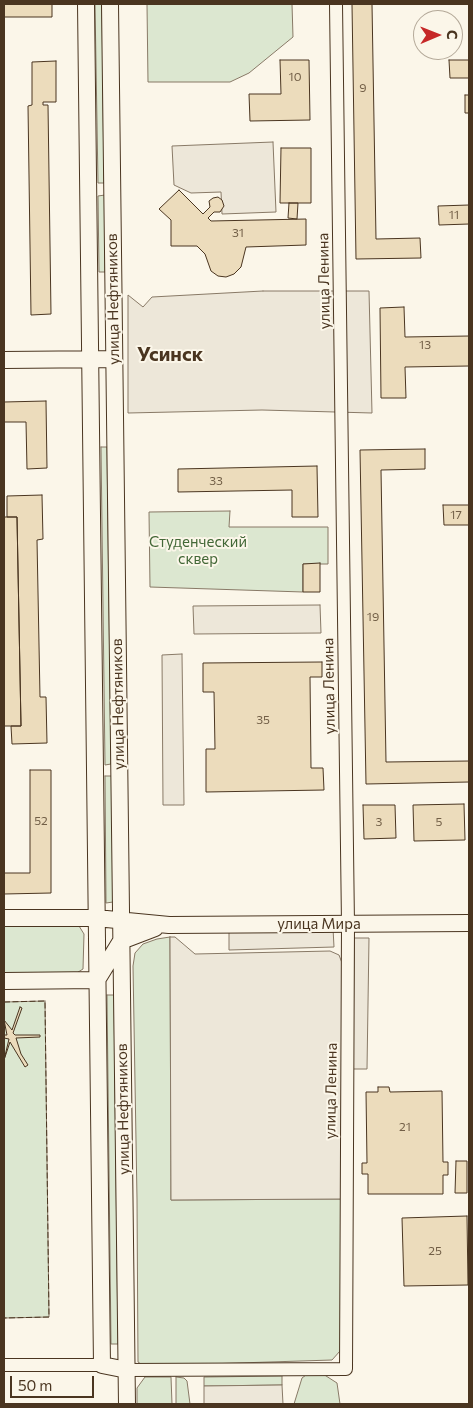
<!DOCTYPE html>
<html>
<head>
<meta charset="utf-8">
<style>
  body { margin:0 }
  #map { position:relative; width:473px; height:1408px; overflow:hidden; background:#fbf6e9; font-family:Commissioner,sans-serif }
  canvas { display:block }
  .frame { position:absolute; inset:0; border:5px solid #4a3520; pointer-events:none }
  .north { position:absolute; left:413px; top:10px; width:50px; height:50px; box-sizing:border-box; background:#fbf6e9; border:1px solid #b4a999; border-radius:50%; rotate:89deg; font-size:14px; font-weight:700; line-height:20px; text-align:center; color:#4a3520 }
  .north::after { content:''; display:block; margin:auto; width:18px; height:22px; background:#c62828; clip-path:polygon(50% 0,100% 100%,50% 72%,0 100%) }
  .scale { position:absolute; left:10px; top:1376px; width:84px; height:22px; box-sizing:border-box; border:2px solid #4a3520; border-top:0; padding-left:6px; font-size:15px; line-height:18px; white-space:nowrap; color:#4a3520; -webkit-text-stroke:4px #fbf6e9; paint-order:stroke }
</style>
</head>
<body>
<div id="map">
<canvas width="473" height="1408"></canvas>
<div class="frame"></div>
<div class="north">С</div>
<div class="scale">50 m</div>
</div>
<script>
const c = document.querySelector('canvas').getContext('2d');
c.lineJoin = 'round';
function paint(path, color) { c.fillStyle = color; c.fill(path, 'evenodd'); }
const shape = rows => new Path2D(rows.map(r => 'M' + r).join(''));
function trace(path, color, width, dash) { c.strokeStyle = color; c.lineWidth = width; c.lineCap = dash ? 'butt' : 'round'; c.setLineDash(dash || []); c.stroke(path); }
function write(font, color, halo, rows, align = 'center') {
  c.font = font + ' Commissioner,sans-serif'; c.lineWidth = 4; c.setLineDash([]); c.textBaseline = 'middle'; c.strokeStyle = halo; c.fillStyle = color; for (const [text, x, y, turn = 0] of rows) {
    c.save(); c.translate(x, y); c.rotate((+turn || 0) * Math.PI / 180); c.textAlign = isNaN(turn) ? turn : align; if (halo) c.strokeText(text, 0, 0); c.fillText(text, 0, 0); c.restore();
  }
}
const green = shape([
  [95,4,102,4,104,183,98,183,95,4],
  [147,4,292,4,293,37,249,73,230,82,148,82,147,4],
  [105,195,105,272,99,272,98,196,105,195],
  [101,447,107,447,111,764,105,765,101,447],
  [230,511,229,527,328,527,328,564,303,564,303,592,150,587,149,512,230,511],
  [105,776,112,776,113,902,106,903,105,776],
  [4,925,79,926,84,934,83,969,75,974,4,976,4,925],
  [170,937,171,1200,341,1199,342,1343,340,1351,332,1360,144,1366,138,1362,137,1199,133,966,135,953,143,944,157,939,170,937],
  [107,995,114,995,118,1344,111,1344,107,995],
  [45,1001,49,1317,4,1318,4,1002,45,1001],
  [323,1374,337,1383,340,1404,294,1404,302,1378,306,1375,323,1374],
  [282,1376,282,1385,204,1386,204,1377,282,1376],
  [145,1377,171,1377,172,1404,137,1404,137,1388,145,1377],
  [176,1377,184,1378,187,1381,190,1404,176,1404,176,1377]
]);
paint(green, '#dce7d0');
trace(green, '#887966', 1);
const parking = shape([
  [273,142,276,212,222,214,221,192,191,193,174,185,172,146,273,142],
  [263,291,369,291,372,413,262,410,128,413,128,295,143,307,152,297,263,291],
  [320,605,321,633,194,634,193,606,320,605],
  [182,654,184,805,163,805,162,655,182,654],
  [333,928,334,947,229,950,229,931,333,928],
  [170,937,175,937,195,954,330,951,339,955,342,963,341,1199,171,1200,170,937],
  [354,938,369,938,367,1069,353,1069,354,938],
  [282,1385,283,1404,204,1404,204,1386,282,1385]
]);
paint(parking, '#ede7d9');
trace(parking, '#887966', 1);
const building = shape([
  [4,4,52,4,52,17,4,17,4,4],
  [352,4,372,4,376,239,420,238,421,258,356,259,352,4],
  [280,60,309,60,310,120,250,121,249,94,281,94,280,60],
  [449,60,469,60,469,78,450,78,449,60],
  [56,61,56,102,43,102,43,105,48,105,51,314,31,315,28,106,32,105,32,62,56,61],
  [465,95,469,95,469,113,465,113,465,95],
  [281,148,311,148,311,203,280,203,281,148],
  [179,190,203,214,210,207,209,201,213,198,218,197,222,200,224,206,220,212,214,212,208,218,211,221,306,219,306,245,246,247,241,267,234,274,226,277,218,276,211,271,205,254,197,246,171,246,171,220,159,209,179,190],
  [289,203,298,203,297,219,288,218,289,203],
  [469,205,469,224,439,225,438,206,469,205],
  [404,307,405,337,469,336,469,366,405,367,406,398,381,398,380,308,404,307],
  [46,401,47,468,27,469,26,422,4,422,4,402,46,401],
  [425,449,425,469,381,470,386,762,469,761,469,782,366,784,360,450,425,449],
  [317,466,318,517,292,517,292,490,178,492,178,469,317,466],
  [42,495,43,539,37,540,40,697,46,697,47,743,12,744,11,726,21,726,17,517,7,517,7,496,42,495],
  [443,505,469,505,469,525,444,525,443,505],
  [4,517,17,517,21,726,4,726,4,517],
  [320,563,320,592,303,592,303,564,320,563],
  [322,662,322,677,310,677,311,768,323,768,324,790,206,792,206,749,215,749,214,692,203,692,203,663,322,662],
  [30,770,51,770,51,893,4,894,4,873,30,873,30,770],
  [464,804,465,840,414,841,413,805,464,804],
  [363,805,395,805,396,838,364,839,363,805],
  [20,1007,22,1008,13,1033,15,1035,40,1035,40,1037,16,1038,21,1054,28,1065,25,1067,10,1042,4,1060,9,1039,4,1038,4,1035,7,1035,4,1020,12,1030,20,1007],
  [378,1087,389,1087,390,1092,442,1091,443,1162,448,1162,448,1175,443,1175,443,1194,368,1194,368,1174,362,1174,362,1163,367,1163,366,1092,378,1092,378,1087],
  [456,1161,467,1161,467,1193,455,1193,456,1161],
  [467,1216,468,1285,404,1286,402,1218,467,1216]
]);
paint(building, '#ecdcbc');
trace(building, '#4a3520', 1);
const minor = shape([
  [4,1365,102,1365],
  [127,1370,346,1369,348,924,336,4]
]);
const major = shape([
  [86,4,102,1365,127,1370],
  [110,4,127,1404],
  [4,360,114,359],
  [4,918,96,918,169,925,469,923],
  [4,981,97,980,121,941,155,928]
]);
trace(minor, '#4a3520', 14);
trace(major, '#4a3520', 18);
trace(minor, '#fbf6e9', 12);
trace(major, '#fbf6e9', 16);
trace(shape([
  [4,1002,45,1001,49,1317,4,1318]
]), '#4a3520', 1, [6, 2.5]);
write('12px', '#725f47', null, [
  ["10",295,77],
  ["9",363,88],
  ["11",454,215],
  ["31",238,233],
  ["13",425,345],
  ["33",216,481],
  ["17",456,515],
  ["19",373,617],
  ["35",263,720],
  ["52",41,821],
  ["3",379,822],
  ["5",439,822],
  ["21",405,1127],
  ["25",435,1251]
]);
write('15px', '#4a3520', '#fbf6e9', [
  ["улица Ленина",324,281,-91],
  ["улица Нефтяников",113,299,-91],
  ["улица Ленина",329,686,-91],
  ["улица Нефтяников",118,704,-91],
  ["улица Мира",319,924],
  ["улица Ленина",331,1091,-89],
  ["улица Нефтяников",123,1109,-91]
]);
write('15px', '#436837', '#fbf6e9', [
  ["Студенческий",198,542],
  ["сквер",198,559]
]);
write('bold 20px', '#4a3520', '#fbf6e9', [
  ["Усинск",170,354]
]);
</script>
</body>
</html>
